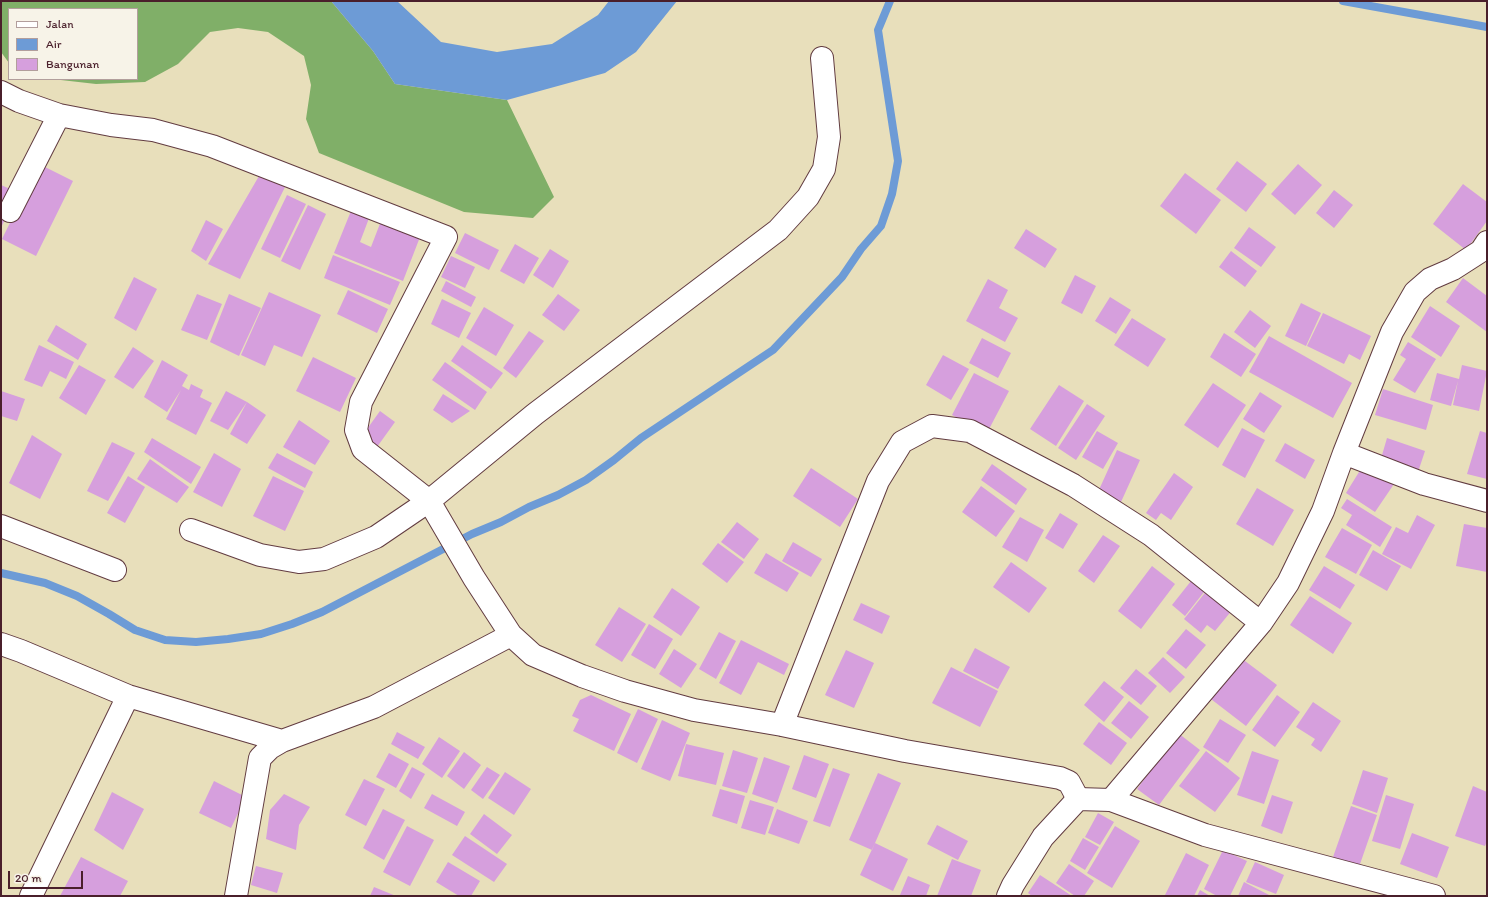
<!DOCTYPE html>
<html>
<head>
<meta charset="utf-8">
<style>
  body { margin:0 }
  #map { position:relative; width:1488px; height:897px; overflow:hidden; background:#e8dfbb; font-family:Itim,sans-serif }
  canvas { display:block }
  .frame { position:absolute; inset:0; border:2px solid #4a1f2b; pointer-events:none }
  .legend { position:absolute; left:8px; top:8px; width:130px; height:72px; box-sizing:border-box; background:#f7f3e8; border:1px solid #b29e9c; margin:0; padding:5px 7px; list-style:none; font-size:12px; color:#4a1f2b }
  .legend li { display:flex; align-items:center; gap:8px; height:20px }
  .legend b { width:20px; border:1px solid #b29e9c }
  .scale { position:absolute; left:8px; top:871px; width:75px; height:18px; box-sizing:border-box; border:2px solid #4a1f2b; border-top:0; padding-left:5px; font-size:12px; line-height:14px; white-space:nowrap; color:#4a1f2b; -webkit-text-stroke:3px #f7f3e8; paint-order:stroke }
</style>
</head>
<body>
<div id="map">
<canvas width="1488" height="897"></canvas>
<div class="frame"></div>
<ul class="legend">
<li><b style="height:5px;background:#fff"></b>Jalan</li>
<li><b style="height:11px;background:#6d9bd6"></b>Air</li>
<li><b style="height:11px;background:#d69fdd"></b>Bangunan</li>
</ul>
<div class="scale">20 m</div>
</div>
<script>
const c = document.querySelector('canvas').getContext('2d');
c.lineJoin = 'round';
function paint(path, color) { c.fillStyle = color; c.fill(path, 'evenodd'); }
const shape = rows => new Path2D(rows.map(r => 'M' + r).join(''));
function trace(path, color, width, dash) { c.strokeStyle = color; c.lineWidth = width; c.lineCap = dash ? 'butt' : 'round'; c.setLineDash(dash || []); c.stroke(path); }
paint(shape([
  [1,1,331,1,373,51,395,84,507,100,554,197,533,218,464,212,319,153,306,119,311,85,304,56,268,32,238,28,210,32,178,64,145,82,96,84,52,79,137,79,137,9,9,9,9,63,1,52]
]), '#80af68');
paint(shape([
  [331,1,397,1,441,42,497,52,552,44,598,15,609,1,677,1,636,52,605,73,507,100,395,84,373,51]
]), '#6d9bd6');
trace(shape([
  [1343,1,1487,27],
  [1,573,45,583,77,596,109,614,135,630,165,640,196,642,228,639,261,634,292,624,322,612,472,534,501,522,529,507,558,495,586,480,614,460,641,438,773,350,842,277,861,249,881,226,892,194,898,161,878,30,890,1]
]), '#6d9bd6', 8);
paint(shape([
  [1237,161,1267,184,1246,212,1216,189],
  [39,164,73,181,36,256,2,239],
  [1298,164,1322,185,1295,215,1271,194],
  [1185,173,1221,200,1196,234,1160,206],
  [259,176,285,187,240,279,208,264],
  [1463,184,1487,202,1487,221,1466,250,1433,224],
  [1,185,17,192,1,228],
  [1334,190,1353,205,1334,228,1316,213],
  [287,195,306,204,280,258,261,249],
  [308,205,326,214,300,270,281,261],
  [353,206,371,213,360,242,371,247,381,221,420,237,403,281,334,253],
  [206,220,223,229,206,261,191,251],
  [1249,227,1276,247,1261,267,1234,248],
  [1026,229,1057,249,1045,268,1014,248],
  [465,233,499,250,489,270,455,253],
  [515,244,539,258,524,284,500,271],
  [550,249,569,261,553,288,533,275],
  [1231,251,1257,271,1245,287,1219,267],
  [333,255,400,282,390,305,324,278],
  [451,256,475,267,465,288,441,277],
  [1075,275,1096,286,1082,314,1061,303],
  [134,277,157,289,136,331,114,318],
  [1463,278,1487,296,1487,332,1446,302],
  [988,279,1008,290,999,308,1018,318,1005,342,966,321],
  [446,281,476,297,471,307,441,291],
  [348,290,388,309,377,333,337,314],
  [269,292,321,315,302,357,274,345,265,366,241,355],
  [197,294,222,304,207,340,181,330],
  [229,294,261,308,239,356,210,342],
  [558,294,580,310,564,331,542,315],
  [1110,297,1131,310,1116,334,1095,321],
  [442,299,471,313,459,338,431,324],
  [1301,303,1321,313,1306,346,1285,336],
  [1430,306,1460,326,1441,357,1411,337],
  [484,307,514,325,496,356,466,338],
  [1250,310,1271,326,1255,348,1234,332],
  [1323,313,1371,336,1360,360,1349,354,1344,364,1307,346],
  [1132,318,1166,339,1148,367,1114,345],
  [56,325,87,344,78,360,47,341],
  [529,331,544,341,516,378,503,368],
  [1224,333,1256,354,1241,377,1210,357],
  [1269,336,1352,383,1333,418,1249,372],
  [982,338,1011,353,998,378,969,363],
  [1408,342,1436,359,1415,393,1393,380,1406,359,1400,355],
  [39,345,74,362,66,379,50,371,42,387,24,380],
  [462,345,503,373,491,389,451,361],
  [133,347,154,361,133,389,114,377],
  [943,355,969,369,951,400,926,385],
  [313,357,356,378,340,412,296,391],
  [162,360,188,375,182,386,189,390,191,384,203,390,200,397,212,403,196,435,166,419,181,390,167,412,144,397],
  [445,362,487,392,475,410,432,380],
  [79,365,106,380,86,415,59,398],
  [1462,365,1487,371,1479,411,1453,405,1458,381,1451,406,1430,400,1437,373,1459,379],
  [974,373,1009,391,987,433,952,415],
  [1213,383,1246,405,1218,448,1184,425],
  [1059,385,1084,401,1056,446,1030,429],
  [1383,389,1433,405,1426,430,1375,415],
  [1,391,25,399,17,421,1,416],
  [226,391,247,402,266,415,247,444,230,434,247,402,228,430,210,421],
  [1260,392,1282,406,1264,433,1243,419],
  [443,394,470,411,452,423,433,410],
  [1087,404,1105,416,1076,460,1058,448],
  [380,411,395,422,377,447,362,436],
  [299,420,330,441,315,465,283,447],
  [1242,428,1265,440,1245,478,1222,465],
  [1097,431,1118,443,1103,469,1082,457],
  [1480,431,1487,433,1487,479,1467,474],
  [32,435,62,454,40,499,9,483],
  [152,438,201,467,191,484,144,452],
  [1387,438,1425,451,1417,475,1380,462],
  [112,442,135,453,108,501,87,491],
  [1285,443,1315,460,1305,479,1275,461],
  [1117,450,1140,460,1121,502,1098,492],
  [214,453,241,469,222,507,193,492],
  [277,453,313,472,305,488,268,468],
  [150,459,189,487,177,503,137,479],
  [992,464,1027,489,1016,505,981,480],
  [1364,464,1394,484,1375,512,1346,493],
  [811,468,858,499,840,527,793,496],
  [1174,473,1193,487,1171,520,1161,513,1156,520,1146,513],
  [128,476,145,487,125,523,107,513],
  [273,476,304,491,285,531,253,516],
  [981,486,1015,511,996,537,962,512],
  [1257,488,1294,510,1273,546,1236,524],
  [1347,499,1392,527,1380,547,1346,525,1352,515,1341,508],
  [1060,513,1078,524,1063,549,1045,538],
  [1417,515,1435,525,1411,569,1382,554,1396,527,1408,533],
  [1020,517,1044,530,1027,562,1002,547],
  [737,522,759,539,744,559,721,542],
  [1464,524,1487,528,1487,572,1456,566],
  [1342,528,1372,545,1356,574,1325,557],
  [1103,535,1120,546,1094,583,1078,571],
  [793,542,822,559,811,577,782,561],
  [718,543,744,562,727,583,702,564],
  [1373,550,1401,566,1387,591,1359,575],
  [766,553,799,573,787,592,754,573],
  [1011,562,1047,588,1029,613,993,587],
  [1152,566,1175,584,1141,629,1118,611],
  [1324,566,1355,585,1340,609,1309,590],
  [1195,576,1208,587,1185,616,1172,605],
  [672,588,700,607,681,636,653,617],
  [1208,589,1233,609,1215,631,1207,625,1201,633,1184,619],
  [1310,596,1352,623,1333,654,1290,625],
  [861,603,890,616,882,634,853,620],
  [619,607,646,624,622,662,595,645],
  [649,624,673,639,655,669,631,655],
  [1186,629,1206,645,1186,669,1166,653],
  [719,632,736,641,716,679,699,669],
  [741,640,789,664,784,675,758,662,741,695,719,683],
  [975,648,1010,667,998,689,963,671],
  [674,649,697,664,681,688,659,674],
  [846,650,874,663,854,708,825,695],
  [1237,655,1277,685,1246,726,1207,696],
  [1163,657,1185,677,1170,693,1148,673],
  [951,667,998,691,980,727,932,703],
  [1136,669,1157,686,1141,705,1120,688],
  [1104,681,1124,697,1104,722,1084,705],
  [591,695,631,714,614,751,573,731,579,719,572,716,580,700],
  [1277,695,1300,712,1275,747,1252,730],
  [1129,701,1149,717,1131,739,1111,723],
  [1313,702,1341,721,1321,752,1311,745,1315,739,1296,727],
  [638,709,658,719,637,763,617,753],
  [1220,719,1246,735,1228,763,1203,747],
  [662,720,690,733,670,781,641,769],
  [1099,722,1127,743,1111,765,1083,744],
  [397,732,425,747,418,759,391,744],
  [1178,733,1200,750,1159,805,1137,789],
  [439,737,460,751,442,778,422,764],
  [686,744,724,753,716,785,678,776],
  [733,750,758,758,747,793,722,786],
  [1206,751,1240,778,1215,812,1179,786],
  [1252,751,1279,760,1264,804,1237,795],
  [464,752,481,765,464,789,447,776],
  [389,753,409,764,396,788,376,777],
  [804,755,829,764,816,798,792,789],
  [764,757,790,766,777,803,752,794],
  [412,767,425,774,411,799,399,791],
  [487,767,500,775,483,799,471,790],
  [833,768,850,774,830,827,813,821],
  [1363,770,1388,778,1377,813,1352,804],
  [505,772,531,789,514,815,488,798],
  [878,773,901,783,872,850,849,840],
  [364,779,385,789,366,826,345,815],
  [214,781,246,797,231,828,199,813],
  [1473,786,1487,792,1487,841,1485,846,1455,836],
  [720,789,745,796,737,824,712,816],
  [112,792,144,809,123,850,94,830],
  [284,794,310,807,299,825,296,850,266,839,270,810],
  [432,794,465,812,457,826,424,808],
  [1272,795,1293,802,1282,834,1261,826],
  [1386,795,1414,804,1400,849,1372,841],
  [750,800,774,807,765,835,741,828],
  [1351,806,1377,815,1359,867,1333,857],
  [383,809,405,820,384,860,363,848],
  [777,809,808,821,799,844,768,833],
  [1098,813,1114,822,1100,845,1085,837],
  [484,814,512,835,497,854,470,834],
  [937,825,968,841,958,860,927,844],
  [407,826,434,840,410,886,383,872],
  [1115,826,1140,841,1112,888,1087,873],
  [1412,833,1449,847,1437,878,1400,864],
  [465,836,507,864,494,882,452,855],
  [1083,838,1099,847,1085,870,1070,861],
  [875,843,908,859,893,891,860,875],
  [1223,850,1247,861,1230,896,1217,896,1204,889],
  [1186,853,1209,865,1194,896,1167,896,1165,895],
  [81,857,128,881,120,896,60,896],
  [952,859,981,870,971,896,937,896],
  [448,862,480,881,471,896,459,896,436,882],
  [1255,862,1284,875,1276,894,1246,882],
  [1069,864,1094,881,1084,896,1075,896,1056,883],
  [256,866,283,873,277,893,251,885],
  [1040,875,1072,896,1032,896,1028,893],
  [908,876,930,885,926,896,900,895],
  [1244,882,1271,896,1238,896],
  [374,887,396,896,370,896],
  [1200,890,1210,896,1197,896]
]), '#d69fdd');
const minor = shape([
  [1,92,19,101,59,115,111,125,153,130,212,146,446,237,361,402,356,430,363,449,429,501,474,578,511,635,533,655,582,676,625,691,694,710,782,725,905,751,1060,778,1069,782,1078,799],
  [10,211,59,115],
  [1344,453,1424,484,1487,501],
  [1,526,115,570],
  [191,530,260,555,299,562,324,559,376,537,429,501,535,414,778,230,808,197,824,169,829,137,822,58],
  [1,644,21,651,128,696,282,741],
  [782,725,878,481,902,442,932,426,970,431,1073,485,1151,535,1261,623],
  [1111,800,1261,623,1288,583,1323,511,1344,453,1392,332,1415,292,1430,279,1453,269,1481,251,1487,242],
  [31,896,128,696],
  [236,896,260,758,270,748,282,741,374,707,511,635]
]);
const secondary = shape([
  [1008,896,1013,885,1043,837,1078,799,1111,800,1205,835,1434,896]
]);
trace(minor, '#623c41', 24);
trace(secondary, '#623c41', 24);
trace(minor, '#fff', 22);
trace(secondary, '#fff', 22);
</script>
</body>
</html>
